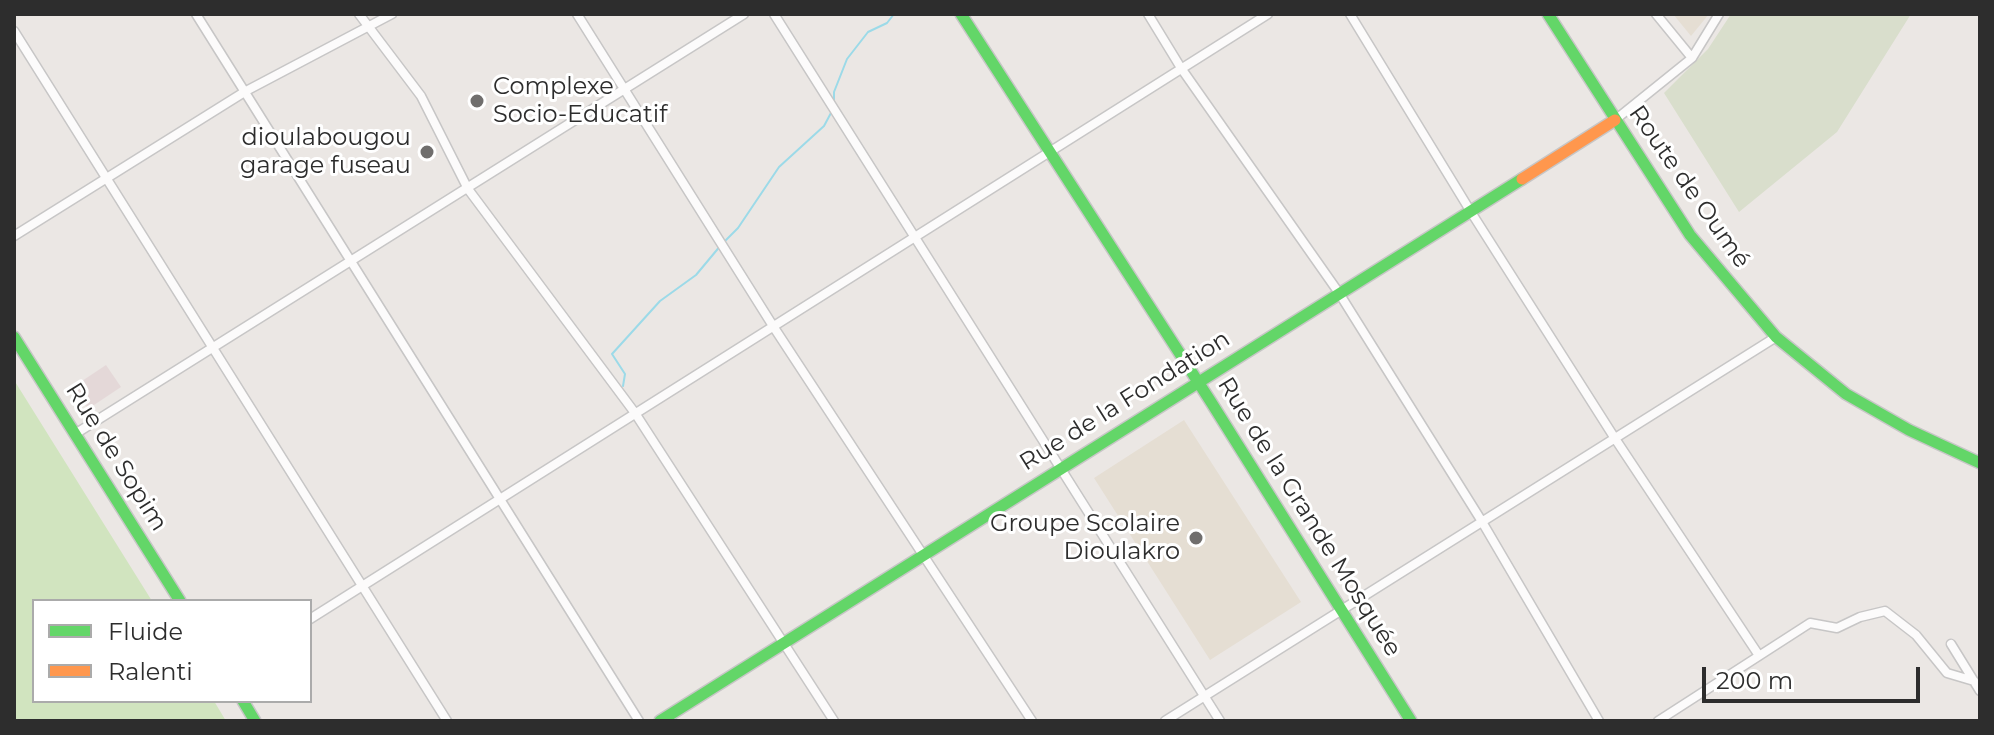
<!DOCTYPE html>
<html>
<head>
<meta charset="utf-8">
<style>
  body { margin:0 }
  #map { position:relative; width:1994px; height:735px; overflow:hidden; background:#ebe7e4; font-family:Montserrat,sans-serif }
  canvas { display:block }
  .frame { position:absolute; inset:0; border:16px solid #2d2d2d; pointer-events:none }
  .legend { position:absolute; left:32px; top:599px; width:280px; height:104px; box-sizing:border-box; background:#fff; border:2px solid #ababab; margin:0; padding:10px 14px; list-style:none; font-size:24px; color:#2d2d2d }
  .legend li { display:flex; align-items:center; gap:16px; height:40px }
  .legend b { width:40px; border:2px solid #ababab }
  .scale { position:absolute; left:1702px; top:667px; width:218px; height:36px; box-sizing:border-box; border:4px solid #2d2d2d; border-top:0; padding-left:10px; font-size:24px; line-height:28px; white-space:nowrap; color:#2d2d2d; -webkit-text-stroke:6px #fff; paint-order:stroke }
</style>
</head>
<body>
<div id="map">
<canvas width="1994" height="735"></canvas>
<div class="frame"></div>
<ul class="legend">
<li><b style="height:10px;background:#63d668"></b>Fluide</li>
<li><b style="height:10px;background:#ff974d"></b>Ralenti</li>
</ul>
<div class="scale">200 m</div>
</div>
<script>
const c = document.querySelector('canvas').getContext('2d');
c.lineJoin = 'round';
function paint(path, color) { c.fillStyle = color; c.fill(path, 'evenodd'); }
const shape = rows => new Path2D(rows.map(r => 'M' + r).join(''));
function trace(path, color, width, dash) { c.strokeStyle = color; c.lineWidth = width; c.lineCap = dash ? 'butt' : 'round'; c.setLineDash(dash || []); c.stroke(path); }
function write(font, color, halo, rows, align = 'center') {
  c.font = font + ' Montserrat,sans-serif'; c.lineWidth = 6; c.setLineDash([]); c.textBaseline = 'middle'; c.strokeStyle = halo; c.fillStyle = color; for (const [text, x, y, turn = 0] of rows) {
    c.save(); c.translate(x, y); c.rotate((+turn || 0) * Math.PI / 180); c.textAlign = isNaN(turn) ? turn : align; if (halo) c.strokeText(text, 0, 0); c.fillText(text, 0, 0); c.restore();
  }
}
paint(shape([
  [1673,14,1709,14,1691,36],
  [1184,420,1301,602,1210,660,1094,478]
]), '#e5ded3');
paint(shape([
  [106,365,121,387,88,409,73,387]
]), '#e4d8d8');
paint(shape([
  [14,380,152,601,34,601,34,701,214,701,226,721,14,721]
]), '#d1e4bf');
paint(shape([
  [1731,14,1911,14,1837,132,1739,212,1664,93,1708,49]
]), '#d9decc');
trace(shape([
  [834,101,834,92,847,59,868,32,887,23,894,14],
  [725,241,738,228,779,167,824,126,832,111],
  [623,386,625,374,612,354,660,301,696,275,721,245]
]), '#9cdae8', 2);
const street = shape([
  [196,14,639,721],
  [359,14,421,96,468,189,635,413,834,721],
  [577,14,773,326,1032,721],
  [774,14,1220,721],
  [1148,14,1181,68,1339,293,1481,520,1599,721],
  [1350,14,1471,212,1614,437,1758,654],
  [1656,14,1692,58],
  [14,31,447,721],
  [1615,120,1692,58,1719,14],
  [14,236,246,91,392,14],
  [75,434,744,14],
  [310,619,1268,14],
  [1951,644,1980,691],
  [1165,721,1776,337],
  [1658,721,1810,623,1837,628,1860,617,1885,611,1916,635,1947,673,1974,681]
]);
const fast = shape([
  [961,14,1211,402,1411,721],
  [1548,14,1690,235,1776,337,1846,394,1909,430,1980,463],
  [14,337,180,601],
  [243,701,255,721],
  [660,721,1522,179]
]);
const slow = shape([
  [1522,179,1615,120]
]);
trace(street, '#c7c6c6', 11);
trace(fast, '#c7c6c6', 14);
trace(slow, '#c7c6c6', 14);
trace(street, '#fcfbfb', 8);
trace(fast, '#63d668', 11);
trace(slow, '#ff974d', 11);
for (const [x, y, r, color] of [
  [477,101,8,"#706e6d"],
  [427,152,8,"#706e6d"],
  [1196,538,8,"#706e6d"]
]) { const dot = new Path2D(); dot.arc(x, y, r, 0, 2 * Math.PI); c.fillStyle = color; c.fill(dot); trace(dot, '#fff', 3); }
write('24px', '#2d2d2d', '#fff', [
  ["Complexe",493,87,"left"],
  ["Socio-Educatif",493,115,"left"],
  ["dioulabougou",411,138],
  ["garage fuseau",411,166],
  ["Groupe Scolaire",1180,524],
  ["Dioulakro",1180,552]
], 'right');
write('24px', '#2d2d2d', '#fff', [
  ["Route de Oumé",1689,187,55],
  ["Rue de la Fondation",1125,401,-32],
  ["Rue de Sopim",116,457,58],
  ["Rue de la Grande Mosquée",1309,517,58]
]);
</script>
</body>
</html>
